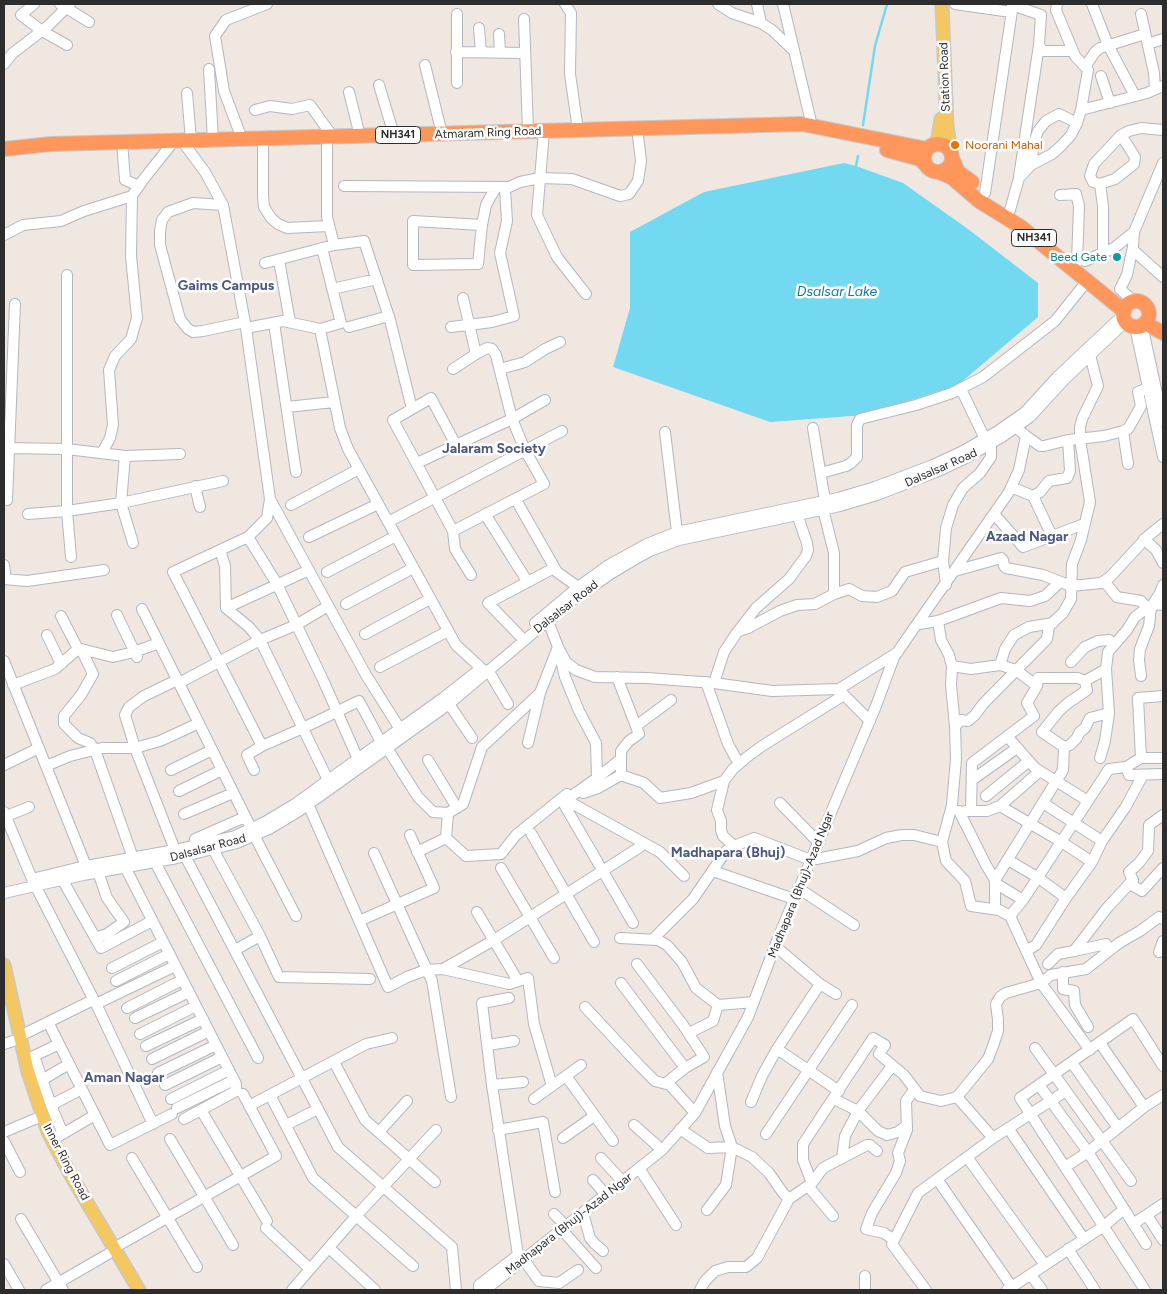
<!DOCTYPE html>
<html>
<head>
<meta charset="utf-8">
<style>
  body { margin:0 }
  #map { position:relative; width:1167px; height:1294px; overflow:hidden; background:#efe7e0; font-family:Figtree,sans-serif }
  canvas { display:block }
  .frame { position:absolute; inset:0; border:5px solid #2d2d2d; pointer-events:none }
</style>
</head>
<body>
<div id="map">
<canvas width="1167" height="1294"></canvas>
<div class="frame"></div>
</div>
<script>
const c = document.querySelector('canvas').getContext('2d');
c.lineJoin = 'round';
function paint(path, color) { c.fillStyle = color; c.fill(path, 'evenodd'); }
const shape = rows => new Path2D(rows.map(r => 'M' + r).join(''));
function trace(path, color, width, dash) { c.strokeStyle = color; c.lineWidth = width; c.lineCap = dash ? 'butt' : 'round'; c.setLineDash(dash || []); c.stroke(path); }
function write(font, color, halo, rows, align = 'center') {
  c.font = font + ' Figtree,sans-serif'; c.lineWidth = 5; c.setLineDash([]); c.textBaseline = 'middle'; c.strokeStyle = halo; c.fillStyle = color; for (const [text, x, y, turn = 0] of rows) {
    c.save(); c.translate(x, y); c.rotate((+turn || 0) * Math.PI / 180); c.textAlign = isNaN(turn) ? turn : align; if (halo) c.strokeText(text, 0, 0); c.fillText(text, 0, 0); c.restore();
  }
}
paint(shape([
  [844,163,856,166,903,183,968,229,1038,283,1038,317,958,385,865,415,770,422,613,367,630,308,630,232,704,192]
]), '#72d9f1');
trace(shape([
  [863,125,875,46,887,4],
  [856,166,858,156]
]), '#72d9f1', 2.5);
const minor = shape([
  [34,4,21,15,42,31,67,45],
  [60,4,89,22],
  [565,4,571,13,570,74,578,130],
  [718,4,732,13,761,23,772,30,794,51],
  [757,4,761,23],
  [783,4,812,126],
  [955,4,1011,12],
  [1092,4,1108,45,1135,96],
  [1012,5,1041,15,1039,45,1043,51,1073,51],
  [1141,14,1154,73,1155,89],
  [524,19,528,131],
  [479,28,481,52],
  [499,34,500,53],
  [1148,44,1163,39],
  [456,52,525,53],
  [4,64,13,53,48,26,70,4],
  [425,65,442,134],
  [1085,67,1095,52,1100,48,1145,34],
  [209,69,213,140],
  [1101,76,1110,103],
  [457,83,457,14],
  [379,85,394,135],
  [349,92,360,136],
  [187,93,191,140],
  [255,110,270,106,292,109,310,105,333,137],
  [1081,110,1147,93,1163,86],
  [544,131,537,215,557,257,586,294],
  [1121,135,1135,157,1134,164,1115,179,1100,184,1093,182,1090,176,1094,164,1121,135,1129,131,1141,128,1163,130],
  [327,137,327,217,334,245],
  [242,139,224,91,215,36,226,20,267,4],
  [182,141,205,172,223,205,246,328,270,499,267,518,248,537,173,572,262,746],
  [122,142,125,180,139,186],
  [263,142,263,196,264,207,271,218,278,224,287,228,329,226],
  [1031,165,1034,143,1038,131,1046,121,1059,114,1077,123],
  [1019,177,1039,45],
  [1100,184,1103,206,1103,253],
  [344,186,509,187,520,182,540,178,572,179,620,196,629,194,638,181,641,161,638,136],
  [985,193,1013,4],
  [1060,195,1076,194,1079,206,1077,262],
  [223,205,193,203,168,212,162,220,160,231,160,245,180,319,188,329,193,332,203,331,245,322],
  [1010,210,1019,178,1031,165,1052,154,1061,146,1071,135,1077,123,1081,110,1088,70,1075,56,1056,10,1057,4],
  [482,225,478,264,413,265,413,221,482,225,486,205,496,187],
  [4,235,23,225,61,221,84,211,132,196],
  [1133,250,1163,277],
  [279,260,290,322],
  [1085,261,1114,248,1134,232],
  [265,263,334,245,364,241,390,320,412,409],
  [67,275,67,511,71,557],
  [332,289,377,279],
  [463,298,476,354],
  [1137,302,1130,298,1120,289,1127,275,1133,247,1134,232,1163,163],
  [274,323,296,472],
  [1142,325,1163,421],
  [349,327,389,316],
  [451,327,492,322,514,316,500,253,507,221,505,189,509,187],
  [1135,327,1163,457],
  [246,328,283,321,320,329,341,323,322,248],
  [320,329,340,428,348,449,456,645,481,668],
  [500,369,525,362,545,349,560,342],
  [961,389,985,439],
  [287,407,334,402],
  [813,428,825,501],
  [1123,431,1128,464],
  [665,432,677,532],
  [1026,436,1040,446,1044,446,1068,440,1104,436,1123,431,1128,429,1141,406,1138,392,1148,388],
  [456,445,431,398,393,420,453,531,455,549,471,575],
  [5,448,67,449,125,456,180,454],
  [102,453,110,438,113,425,109,370,115,356,131,339,137,318,131,256,132,196,143,180,174,141],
  [125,456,121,503,133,543],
  [417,463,512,419,545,400],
  [821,473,846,466,851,463,857,457,857,425,860,419,916,405,952,393,983,377,1055,321,1087,281],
  [195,486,200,507],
  [1011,487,1033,496,1040,492,1049,481,1067,478,1070,471,1068,440],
  [1033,496,1052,536],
  [270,499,366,675,400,729],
  [7,500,15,304],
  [516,500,557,572,578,587],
  [291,505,359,469],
  [28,514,67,511,121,503,223,481],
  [485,514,527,581],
  [994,514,1023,547,1084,524],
  [388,522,562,431],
  [453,531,544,484,525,450,512,419,496,355,492,349,487,348,476,354,453,369],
  [248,537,277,584,323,680,358,759],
  [309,537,378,504],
  [1144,539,1156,550,1163,563],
  [220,550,225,566,226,608,249,627,260,640,328,780],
  [4,565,6,579],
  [955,571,1001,558,1003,560,1004,566,1006,568,1043,575,1071,586,1101,583,1110,577,1148,536,1163,524],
  [327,572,396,536],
  [4,579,27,581,104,570],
  [1104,581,1117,597,1141,601,1147,608],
  [946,585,943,561,946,528,953,505,963,488,980,473,991,457,991,444],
  [834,594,849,589,862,596,877,597,892,591,905,572,943,561],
  [346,604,413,568],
  [226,608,309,570],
  [142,609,251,828],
  [117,615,137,657],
  [61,616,78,649,81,649,93,674,81,695,64,716,64,724,78,738,90,743,95,750,133,858],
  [548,621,558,647,565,677,579,711,596,743,597,778,566,800],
  [938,621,941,640,949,655,952,666,951,685,955,726],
  [535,623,578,587,607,566,647,544,677,532,838,498,875,487,933,465,961,452,998,431,1025,412,1057,377,1123,315],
  [919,624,938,621,1001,598,1030,601,1045,596,1060,582],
  [739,631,748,628,780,611,797,605,815,604,834,594,834,553,823,509],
  [365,634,430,599],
  [47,635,61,664],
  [520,636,488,603,554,568],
  [558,647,566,662,576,670,595,677,647,678,714,683,772,691,839,689,898,652],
  [81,649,113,657,134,652,159,643],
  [4,661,86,866],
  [1071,662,1085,647,1098,641,1109,640,1114,644],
  [1000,665,1005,649,1014,635,1029,627,1053,623],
  [952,666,971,669,1000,665,1016,670,1037,686],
  [380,667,448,631],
  [488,670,508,704],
  [1141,676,1139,660,1140,649,1149,626,1151,607,1160,593,1163,585],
  [617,677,639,734,629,741,621,751,621,775],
  [706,682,728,744,739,764],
  [179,683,260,640,296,625,328,606],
  [714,683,724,652,736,634,756,608,789,579,806,556,808,550,807,543,797,514],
  [13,685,55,669,78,649],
  [841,692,870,721],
  [844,695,762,746,747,757,733,769,724,781,717,810,721,821,721,830,723,836,734,846,754,838,811,860,858,851,886,838,902,835,914,835,942,842],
  [449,704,472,738],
  [636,726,671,700],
  [1007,736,1035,768,1088,801],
  [528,743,540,693,558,647],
  [1064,747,1042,732,1059,711,1068,703,1087,690,1085,681],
  [1064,747,1070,745,1076,739,1080,732,1085,728,1090,718,1109,713],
  [387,748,418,797,433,812,448,813,463,804,482,747,540,693],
  [1100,758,1105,741,1109,713,1106,669,1108,652,1127,630,1135,617,1147,608,1158,604,1163,605],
  [1141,758,1138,698,1163,696],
  [428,760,457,808],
  [4,765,39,748],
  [46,766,70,756,102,748,135,748,160,741,199,723],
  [1126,767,1141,758,1163,758],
  [171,770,212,750],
  [254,770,247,755,262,746,303,728,359,701,381,742],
  [597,778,621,759],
  [972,780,1017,748],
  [179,791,222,770],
  [583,793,598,788,621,775,644,783,660,798,691,793,724,781],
  [986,796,1029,761],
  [780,803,818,842],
  [1043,803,1102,841],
  [308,804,388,987,407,977,426,970,443,969,494,940,640,847],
  [565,806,633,923],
  [1000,806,1060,841,1092,862],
  [959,811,986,865,995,880,995,909],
  [965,811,987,811,1000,806,1040,771],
  [971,811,972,763,1034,716,1027,703,1037,686,1038,678,1078,678,1085,681,1106,669],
  [4,812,32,879],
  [184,814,233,793],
  [4,817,29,807],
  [531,833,594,942],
  [254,835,296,916],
  [446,838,448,813],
  [195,839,245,817],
  [213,849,260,936,279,977,370,979],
  [175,850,135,748,125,715,129,707,144,696,177,680],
  [417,852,446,838,466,856,501,854,516,835,567,794,566,800,660,852,684,876],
  [374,853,432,981,451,1097],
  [185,856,338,1147,452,1247,456,1290],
  [1008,860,1037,877,1066,898],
  [155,862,258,1058],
  [125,867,236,1084,236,1091,184,1119],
  [501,868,554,958],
  [713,871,794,899],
  [36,878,81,867,175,850,235,836,265,822,295,804,328,780,443,698,480,669],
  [62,879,101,948,152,921],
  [995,880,1063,770,1064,747],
  [995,883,1023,900],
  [1130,884,1142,891,1163,868],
  [35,885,99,1010,153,1124],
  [798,888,854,925],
  [4,893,83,875,177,858,237,843,269,829,299,811,449,704,570,602,612,573,632,561,650,551,679,540,840,506,877,495,936,472,964,459,1002,437,1030,417,1064,380,1122,325,1128,324],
  [477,912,518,981],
  [1010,916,1023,900,1109,769,1126,767,1129,775,1163,774],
  [359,921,434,888,410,835],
  [95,938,107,934,124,922,107,898,98,872],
  [620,938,658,940,667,945,682,962,696,988,718,1005,713,1021,689,1033],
  [652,940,693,899,726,851,734,846],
  [775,946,820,984,836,994],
  [235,950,260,936],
  [1026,951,1036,945,1066,898,1092,862,1102,841,1125,808,1143,775],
  [1074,951,1106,944,1109,951],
  [1159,952,1163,941],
  [637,964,683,1025,704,1057,685,1068,666,1083],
  [1048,964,1058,954,1074,951,1107,908,1133,880,1129,872,1139,863,1148,851,1149,825,1163,815],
  [112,968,163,942],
  [443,969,509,984,528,978,534,1024,552,1086],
  [1063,972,1063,989,1074,991,1075,1005,1088,1027],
  [116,981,169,954],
  [621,983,685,1068],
  [96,1004,175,966],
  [718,1005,754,1002],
  [585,1007,639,1065,655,1081,670,1085,695,1113],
  [127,1008,182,980],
  [135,1018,189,992],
  [48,1022,110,1145,172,1114],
  [140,1034,196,1006],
  [20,1036,93,1000],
  [1100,1043,1144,1107],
  [4,1044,13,1041],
  [59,1044,34,1056,51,1105,63,1134],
  [488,1045,514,1041],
  [146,1046,203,1019],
  [1035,1048,1131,1181],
  [777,1049,839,1091],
  [1090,1050,1041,983,1010,916,999,910,971,906,965,881,946,861,942,842,952,805,956,759,955,726,961,720,968,721,975,715,983,704,1047,639,1049,626,1063,613,1071,599,1072,564,1081,540,1090,502,1080,439,1080,427,1082,419,1098,386,1090,355],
  [152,1059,209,1031],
  [334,1062,365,1120,435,1182],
  [1072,1063,1118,1128],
  [717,1072,725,1126,732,1147,752,1157,769,1173,783,1193,789,1199],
  [158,1073,216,1045],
  [566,1076,613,1141],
  [42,1080,69,1064],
  [165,1085,222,1057],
  [492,1085,523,1082],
  [1039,1085,1088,1152,1146,1244],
  [270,1095,313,1178,413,1266],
  [957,1097,993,1138],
  [171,1099,229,1070],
  [534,1099,581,1065],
  [834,1099,858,1111,878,1131,887,1135,898,1132,907,1125],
  [751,1102,762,1076,777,1049,820,984],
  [51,1105,82,1089],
  [249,1106,366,1044,392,1038],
  [177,1108,234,1080],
  [204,1115,267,1221],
  [286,1125,318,1109],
  [634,1125,662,1150],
  [1008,1128,1084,1239],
  [680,1129,708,1148,732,1147,726,1185,707,1210],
  [498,1130,543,1122,555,1192],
  [4,1132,35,1119],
  [379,1132,407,1101],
  [766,1134,852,1005],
  [59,1136,95,1115],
  [563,1138,594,1116],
  [170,1139,233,1245],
  [4,1141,20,1172],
  [967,1157,1045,1265],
  [132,1158,197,1267],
  [601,1158,623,1182],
  [842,1158,845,1136,858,1111,892,1066],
  [1065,1167,1088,1152,1144,1107,1163,1095],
  [639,1168,676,1225],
  [937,1179,1012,1287],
  [593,1180,606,1195],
  [812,1183,803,1160,803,1144,873,1038,885,1045,879,1054,904,1075,920,1096,941,1101,957,1097,988,1059,993,1046,998,1031,998,1020,996,1004,1000,997,1006,993,1041,983,1051,975,1086,969,1119,943,1140,931,1159,917,1163,919],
  [808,1186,833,1216],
  [583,1213,590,1238,594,1243,603,1251],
  [554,1214,566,1226],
  [1147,1215,1163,1240],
  [21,1219,63,1290],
  [1133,1224,1163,1204],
  [266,1228,310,1269],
  [562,1230,596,1268],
  [894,1240,884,1233,866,1229,872,1213,896,1173,900,1161,898,1153,907,1130,906,1101,914,1090],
  [114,1248,276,1156,243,1094],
  [329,1248,375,1290],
  [1068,1249,1095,1290],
  [524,1260,539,1281,559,1283,578,1270],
  [4,1264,19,1290],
  [1031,1275,1042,1290],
  [46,1290,108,1254],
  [292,1290,357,1215,436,1130],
  [479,1290,479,1285,518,1255,492,1085,482,1003,509,998],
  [485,1290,662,1150,695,1113,748,1017,780,933,876,706,894,657,1009,492,1019,470,1026,436,1013,425],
  [700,1290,705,1281,715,1271,728,1267,746,1267,757,1258,789,1199,812,1183,823,1168,867,1145,870,1145,877,1151],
  [865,1290,865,1276],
  [926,1290,892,1244,918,1193,993,1138,1066,1091],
  [1007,1290,1104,1226,1124,1209],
  [1145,1290,1020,1098,1133,1019,1163,1066]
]);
const major = shape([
  [942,4,947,126,951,151],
  [937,144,941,119],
  [4,965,28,1072,48,1132,70,1174,139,1290]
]);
const highway = shape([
  '924 158a14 14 0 1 1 28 0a14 14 0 1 1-28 0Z',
  [4,149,51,144,802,124,927,149],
  [887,150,920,159,925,164],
  [952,158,958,172,972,182],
  [939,172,951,177,979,201,1021,227,1124,311],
  '1123 314a13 13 0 1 1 26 0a13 13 0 1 1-26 0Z',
  [1145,323,1163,333]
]);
trace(minor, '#b3b7c1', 12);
trace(major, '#c8c8c8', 15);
trace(highway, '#c8c8c8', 16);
trace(minor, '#fff', 10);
trace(major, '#f4c760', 12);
trace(highway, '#ff965b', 14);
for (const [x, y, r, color] of [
  [955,145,5,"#e8710a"],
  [1117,257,5,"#0f9aa8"]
]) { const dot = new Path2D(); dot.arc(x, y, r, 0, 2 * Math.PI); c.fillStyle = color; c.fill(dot); trace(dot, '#fff', 2); }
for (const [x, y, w] of [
  [398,135,45],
  [1034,238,45]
]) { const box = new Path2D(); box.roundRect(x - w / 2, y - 8.5, w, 17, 4); c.fillStyle = '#fff'; c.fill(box); trace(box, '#2d2d2d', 1); }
write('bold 11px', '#2d2d2d', null, [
  ["NH341",398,135],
  ["NH341",1034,238]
]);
write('12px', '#2d2d2d', '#fff', [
  ["Station Road",945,77,-92],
  ["Atmaram Ring Road",488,133,-2],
  ["Dalsalsar Road",941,468,-24],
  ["Dalsalsar Road",566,607,-38],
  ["Dalsalsar Road",208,848,-15],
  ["Madhapara (Bhuj)-Azad Ngar",801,885,-68],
  ["Inner Ring Road",66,1162,62],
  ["Madhapara (Bhuj)-Azad Ngar",569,1224,-38]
]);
write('12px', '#c56008', '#fff', [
  ["Noorani Mahal",965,145]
], 'left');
write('12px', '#0d838f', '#fff', [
  ["Beed Gate",1107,257]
], 'right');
write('bold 14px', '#4c5980', '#fff', [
  ["Gaims Campus",226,286],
  ["Jalaram Society",494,449],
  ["Azaad Nagar",1027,537],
  ["Madhapara (Bhuj)",728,853],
  ["Aman Nagar",124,1078]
]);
write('italic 14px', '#0b7aa4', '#fff', [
  ["Dsalsar Lake",837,292]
]);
</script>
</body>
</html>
